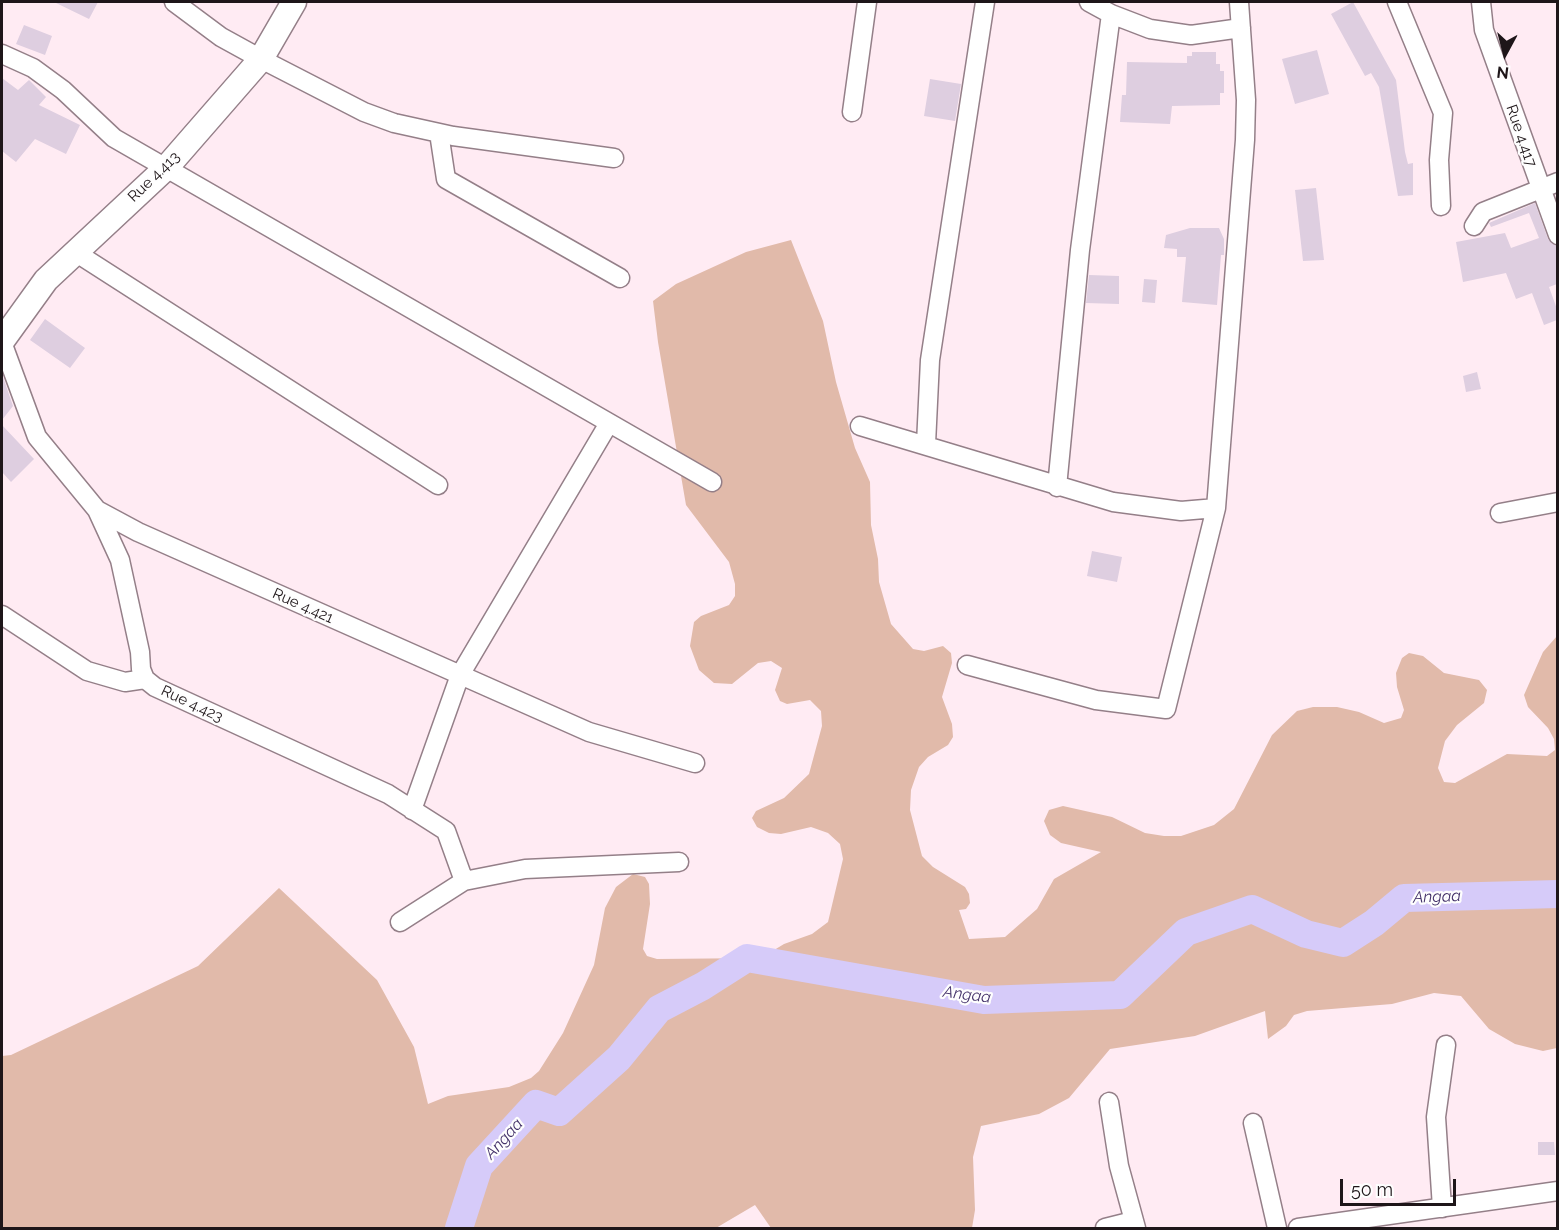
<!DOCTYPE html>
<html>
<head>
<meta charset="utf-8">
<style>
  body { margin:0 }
  #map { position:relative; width:1559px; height:1230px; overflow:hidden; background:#ffebf3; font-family:Raleway,sans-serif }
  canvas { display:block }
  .frame { position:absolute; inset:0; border:3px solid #1e1619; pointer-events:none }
  .north { position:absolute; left:1475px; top:24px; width:60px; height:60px; -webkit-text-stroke:4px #fefefe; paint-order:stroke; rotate:187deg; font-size:16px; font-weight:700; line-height:24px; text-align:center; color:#1e1619 }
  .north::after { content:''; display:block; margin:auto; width:21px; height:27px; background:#1e1619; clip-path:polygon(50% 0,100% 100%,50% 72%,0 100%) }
  .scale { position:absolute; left:1340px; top:1179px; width:116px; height:27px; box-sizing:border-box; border:3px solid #1e1619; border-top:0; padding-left:8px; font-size:18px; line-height:21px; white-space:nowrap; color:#1e1619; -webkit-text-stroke:4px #fefefe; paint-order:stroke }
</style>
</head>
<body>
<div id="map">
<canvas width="1559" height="1230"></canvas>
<div class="frame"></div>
<div class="north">N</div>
<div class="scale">50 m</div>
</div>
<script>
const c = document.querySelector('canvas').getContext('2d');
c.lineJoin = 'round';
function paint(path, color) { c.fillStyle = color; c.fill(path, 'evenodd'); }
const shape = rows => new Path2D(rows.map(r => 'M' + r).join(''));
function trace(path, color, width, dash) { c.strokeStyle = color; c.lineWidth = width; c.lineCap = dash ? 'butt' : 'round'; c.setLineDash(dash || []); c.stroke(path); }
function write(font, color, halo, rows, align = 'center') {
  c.font = font + ' Raleway,sans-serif'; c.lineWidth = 4.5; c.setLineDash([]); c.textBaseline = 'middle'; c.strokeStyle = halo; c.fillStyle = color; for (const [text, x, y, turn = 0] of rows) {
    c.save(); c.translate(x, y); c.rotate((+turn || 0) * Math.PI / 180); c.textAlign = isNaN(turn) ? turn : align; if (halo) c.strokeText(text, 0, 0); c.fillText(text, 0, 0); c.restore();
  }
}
paint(shape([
  [791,240,823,321,836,382,855,448,870,482,871,525,878,559,879,582,891,624,913,649,924,651,943,646,951,653,952,663,942,697,952,724,953,737,948,745,928,757,919,767,911,790,910,810,922,856,933,867,965,887,969,894,970,903,966,909,959,910,969,939,1005,937,1037,909,1054,879,1101,852,1061,843,1050,835,1044,821,1049,810,1063,806,1112,817,1145,833,1164,836,1181,836,1214,825,1234,809,1272,735,1297,711,1313,707,1337,707,1359,712,1384,723,1401,718,1404,710,1397,687,1396,673,1402,658,1409,653,1423,656,1444,673,1479,680,1487,690,1484,703,1457,725,1445,741,1438,768,1444,782,1455,783,1507,754,1547,756,1555,750,1554,739,1548,728,1528,707,1524,695,1543,652,1557,636,1557,1048,1543,1051,1515,1044,1489,1029,1461,996,1434,993,1392,1004,1307,1011,1294,1015,1286,1026,1268,1039,1265,1011,1195,1036,1110,1049,1069,1098,1039,1114,981,1126,973,1157,975,1210,972,1228,771,1228,755,1205,716,1228,2,1228,2,1056,11,1055,198,966,279,888,377,980,414,1047,428,1104,448,1096,509,1087,531,1078,539,1071,563,1033,594,965,605,908,616,887,633,874,645,877,649,884,650,904,643,949,647,956,657,959,761,958,784,944,812,934,828,922,843,859,840,844,828,833,811,827,781,834,769,833,757,827,752,818,756,811,784,798,809,774,822,726,821,711,810,700,787,704,780,701,775,690,782,668,771,661,758,663,732,684,714,683,699,670,690,646,694,622,701,616,729,605,735,596,735,584,729,562,686,505,658,342,653,301,676,284,746,252]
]), '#e1baaa');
trace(shape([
  [459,1228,479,1166,536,1104,559,1112,619,1058,659,1009,703,986,747,958,984,1000,1120,995,1186,932,1252,909,1306,934,1343,943,1374,923,1404,898,1558,894]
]), '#d6cbf9', 28);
paint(shape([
  [54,2,98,2,89,19],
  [1353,2,1396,80,1405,152,1408,164,1413,163,1413,195,1398,196,1379,87,1371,73,1365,76,1331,14],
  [24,25,52,36,45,55,16,44],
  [1317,50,1329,94,1295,104,1282,59],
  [1192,52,1216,52,1216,64,1220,64,1220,71,1224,71,1224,93,1220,93,1220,105,1172,106,1170,124,1120,122,1122,95,1126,95,1127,62,1187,63,1187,56,1192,56],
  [2,78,18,90,29,80,46,97,39,105,80,125,66,154,35,139,16,162,2,151],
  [930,79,961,84,955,121,924,116],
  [1316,188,1324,260,1303,261,1295,190],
  [1535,203,1548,239,1557,246,1557,284,1549,287,1557,309,1557,320,1544,325,1532,293,1516,299,1506,273,1463,282,1456,242,1505,233,1511,248,1539,238,1529,213,1491,227,1489,223],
  [1190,228,1219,228,1224,239,1224,255,1221,255,1217,305,1182,302,1186,257,1177,257,1177,249,1164,248,1166,235],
  [1089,275,1119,276,1119,304,1086,303],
  [1144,279,1157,280,1155,303,1142,302],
  [45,319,85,348,70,368,30,340],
  [1477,372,1481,389,1466,392,1463,376],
  [2,374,13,406,2,420],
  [2,425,34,459,11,482,2,472],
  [1092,551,1122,557,1117,582,1087,576],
  [1538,1142,1554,1142,1555,1155,1538,1155]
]), '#decee0');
const minor = shape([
  [174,2,221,37,261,59,364,112,394,123,453,136,614,158],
  [1089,2,1111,14,1150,29,1191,35,1241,28],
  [1397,2,1443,113,1439,160,1441,206],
  [1481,2,1484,30,1558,235],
  [2,54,33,68,63,90,114,138,712,482],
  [852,112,867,2],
  [439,133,446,179,620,278],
  [1474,226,1483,212,1558,182],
  [75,252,438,485],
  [2,342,37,437,97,510,138,532,589,732,695,763],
  [860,426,1113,502,1181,511,1216,508],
  [926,444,930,360,985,2],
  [1057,487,1080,250,1111,14],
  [97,510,120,560,140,652,141,669,145,679],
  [1500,513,1558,502],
  [2,615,87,671,125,682,145,679,155,687,388,794,446,831,464,881],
  [967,665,1096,700,1166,709,1216,508,1245,140,1246,100,1239,2],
  [412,810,460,675,609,423],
  [400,922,464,881,525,869,679,862],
  [1109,1102,1119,1166,1136,1228],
  [1253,1123,1277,1228],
  [1442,1208,1436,1117,1446,1045],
  [1105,1228,1133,1221],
  [1298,1228,1558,1191]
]);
const tertiary = shape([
  [2,341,46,280,166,168,261,59,294,2]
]);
trace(minor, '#947f88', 21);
trace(tertiary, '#947f88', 27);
trace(minor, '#fff', 18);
trace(tertiary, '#fff', 24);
write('15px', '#1e1619', '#fefefe', [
  ["Rue 4.417",1521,136,71],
  ["Rue 4.413",154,177,-44],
  ["Rue 4.421",303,606,24],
  ["Rue 4.423",192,704,25]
]);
write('italic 16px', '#44326a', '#fefefe', [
  ["Angaa",1437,897,-2],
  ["Angaa",967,995,7],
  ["Angaa",504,1139,-48]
]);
</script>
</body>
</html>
